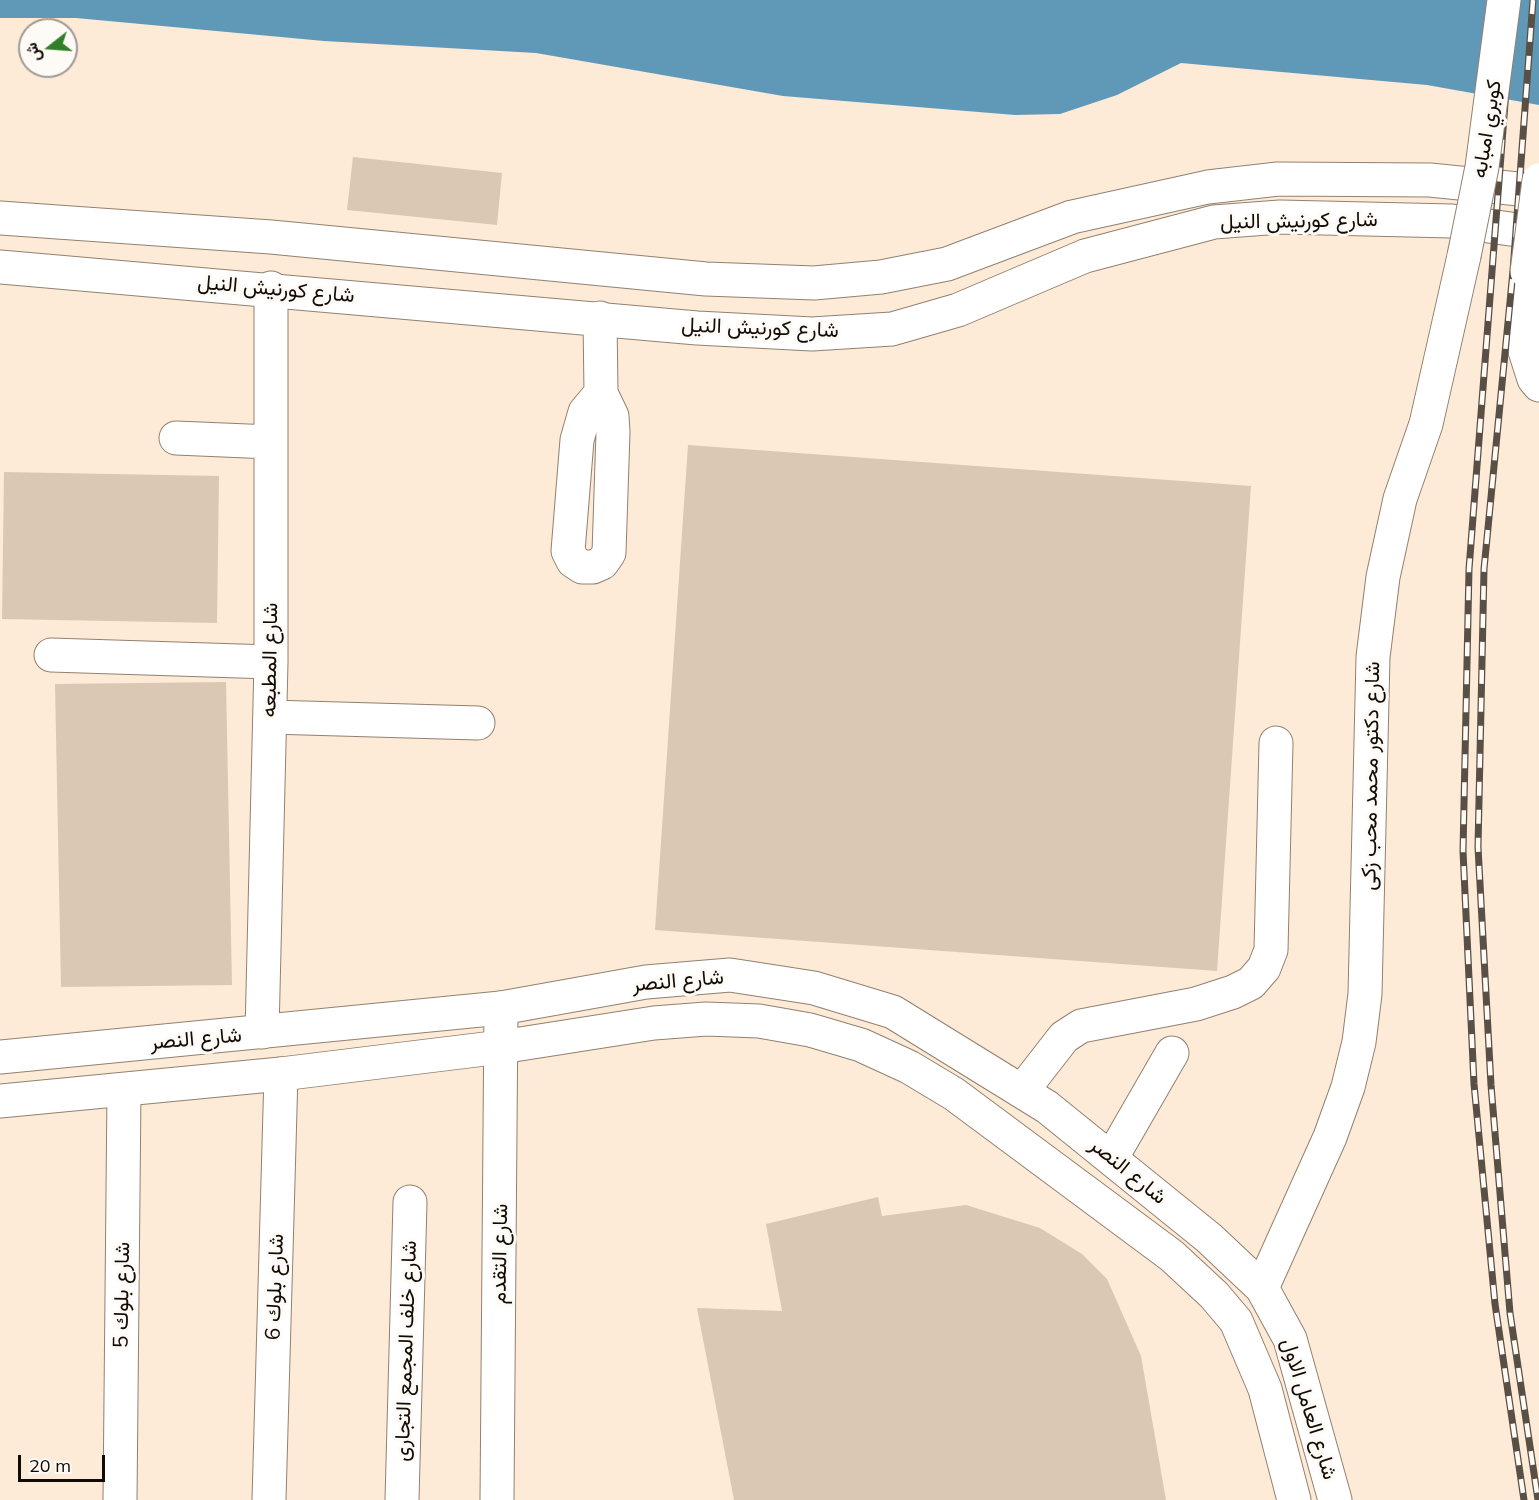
<!DOCTYPE html>
<html>
<head>
<meta charset="utf-8">
<style>
  body { margin:0 }
  #map { position:relative; width:1539px; height:1500px; overflow:hidden; background:#fdead7; font-family:Mulish,Vazirmatn,sans-serif }
  canvas { display:block }
  .north { position:absolute; left:18px; top:18px; width:60px; height:60px; box-sizing:border-box; background:#fefaf6; border:2px solid #9f9a96; border-radius:50%; rotate:253deg; font-size:16px; font-weight:700; line-height:24px; text-align:center; color:#110b05 }
  .north::after { content:''; display:block; margin:auto; width:21px; height:27px; background:#317f28; clip-path:polygon(50% 0,100% 100%,50% 72%,0 100%) }
  .scale { position:absolute; left:18px; top:1455px; width:87px; height:27px; box-sizing:border-box; border:3px solid #110b05; border-top:0; padding-left:8px; font-size:18px; line-height:21px; white-space:nowrap; color:#110b05; -webkit-text-stroke:4px #fefaf6; paint-order:stroke }
</style>
</head>
<body>
<div id="map">
<canvas width="1539" height="1500"></canvas>
<div class="north">ش</div>
<div class="scale">20 m</div>
</div>
<script>
const c = document.querySelector('canvas').getContext('2d');
c.lineJoin = 'round';
function paint(path, color) { c.fillStyle = color; c.fill(path, 'evenodd'); }
const shape = rows => new Path2D(rows.map(r => 'M' + r).join(''));
function trace(path, color, width, dash) { c.strokeStyle = color; c.lineWidth = width; c.lineCap = dash ? 'butt' : 'round'; c.setLineDash(dash || []); c.stroke(path); }
function write(font, color, halo, rows, align = 'center') {
  c.font = font + ' Mulish,Vazirmatn,sans-serif'; c.lineWidth = 6; c.setLineDash([]); c.textBaseline = 'middle'; c.strokeStyle = halo; c.fillStyle = color; for (const [text, x, y, turn = 0] of rows) {
    c.save(); c.translate(x, y); c.rotate((+turn || 0) * Math.PI / 180); c.textAlign = isNaN(turn) ? turn : align; if (halo) c.strokeText(text, 0, 0); c.fillText(text, 0, 0); c.restore();
  }
}
paint(shape([
  [0,0,1539,0,1539,105,1427,85,1181,63,1117,95,1060,114,1015,115,783,96,536,53,324,41,76,18,0,18]
]), '#5f99b7');
paint(shape([
  [353,157,502,173,497,225,347,210],
  [688,445,1251,486,1217,971,655,930],
  [4,472,219,476,217,623,2,619],
  [226,682,232,985,61,987,55,684],
  [878,1197,882,1216,966,1205,1040,1228,1082,1254,1107,1279,1141,1356,1166,1500,734,1500,697,1308,782,1311,766,1224]
]), '#dac8b5');
const minor = shape([
  [1527,272,1525,351,1534,379,1539,385],
  [600,318,601,393],
  [601,393,612,416,613,432,609,553,602,563,593,567,582,567,573,561,568,551,577,440,585,412,601,393],
  [176,438,271,442],
  [51,655,271,662],
  [270,717,478,723],
  [262,1032,271,662,271,288],
  [1022,1091,1064,1037,1081,1026,1196,1004,1233,992,1251,983,1264,968,1271,950,1276,743],
  [1112,1157,1172,1053],
  [1262,1288,1330,1137,1348,1087,1359,1042,1365,994,1373,657,1383,577,1400,499,1426,424,1464,256],
  [120,1500,124,1090],
  [269,1500,281,1074],
  [402,1500,410,1202],
  [497,1500,501,1008]
]);
const major = shape([
  [0,218,271,237,706,279,814,283,881,277,947,264,1072,217,1208,187,1278,179,1430,180,1539,191],
  [0,267,697,328,812,334,892,329,958,310,1085,256,1214,222,1280,217,1452,221,1539,233],
  [0,1057,501,1008,646,982,730,975,814,988,893,1012,1047,1107,1209,1238,1262,1288,1290,1339,1335,1500],
  [0,1101,281,1074,501,1047,654,1023,706,1019,759,1021,810,1030,861,1045,909,1067,954,1094,1172,1256,1214,1295,1236,1321,1265,1389,1294,1500]
]);
trace(minor, '#928170', 35);
trace(major, '#928170', 35);
trace(minor, '#fff', 33);
trace(major, '#fff', 33);
const rail = shape([
  [1513,0,1469,569,1463,851,1474,1084,1495,1304,1524,1500],
  [1533,0,1513,271,1484,569,1478,847,1491,1085,1510,1313,1538,1500]
]);
trace(rail, '#594f45', 7);
trace(rail, '#fefaf6', 4.5, [14]);
const minorBridge = shape([
  [1464,256,1482,167,1504,0],
  [1527,272,1539,180]
]);
trace(minorBridge, '#928170', 35, []);
trace(minorBridge, '#fff', 33);
write('21px', '#110b05', '#fefaf6', [
  ["كوبري امبابه",1487,129,-81],
  ["شارع كورنيش النيل",1299,221,-1],
  ["شارع كورنيش النيل",276,289,5],
  ["شارع كورنيش النيل",760,328,2],
  ["شارع المطبعه",270,660,-89],
  ["شارع دكتور محمد محب زكى",1371,776,-89],
  ["شارع النصر",678,981,-5],
  ["شارع النصر",196,1039,-5],
  ["شارع النصر",1128,1171,39],
  ["شارع التقدم",500,1254,-89],
  ["شارع بلوك 6",275,1287,-88],
  ["شارع بلوك 5",122,1295,-89],
  ["شارع خلف المجمع التجارى",406,1351,-88],
  ["شارع العامل الاول",1309,1409,73]
]);
</script>
</body>
</html>
